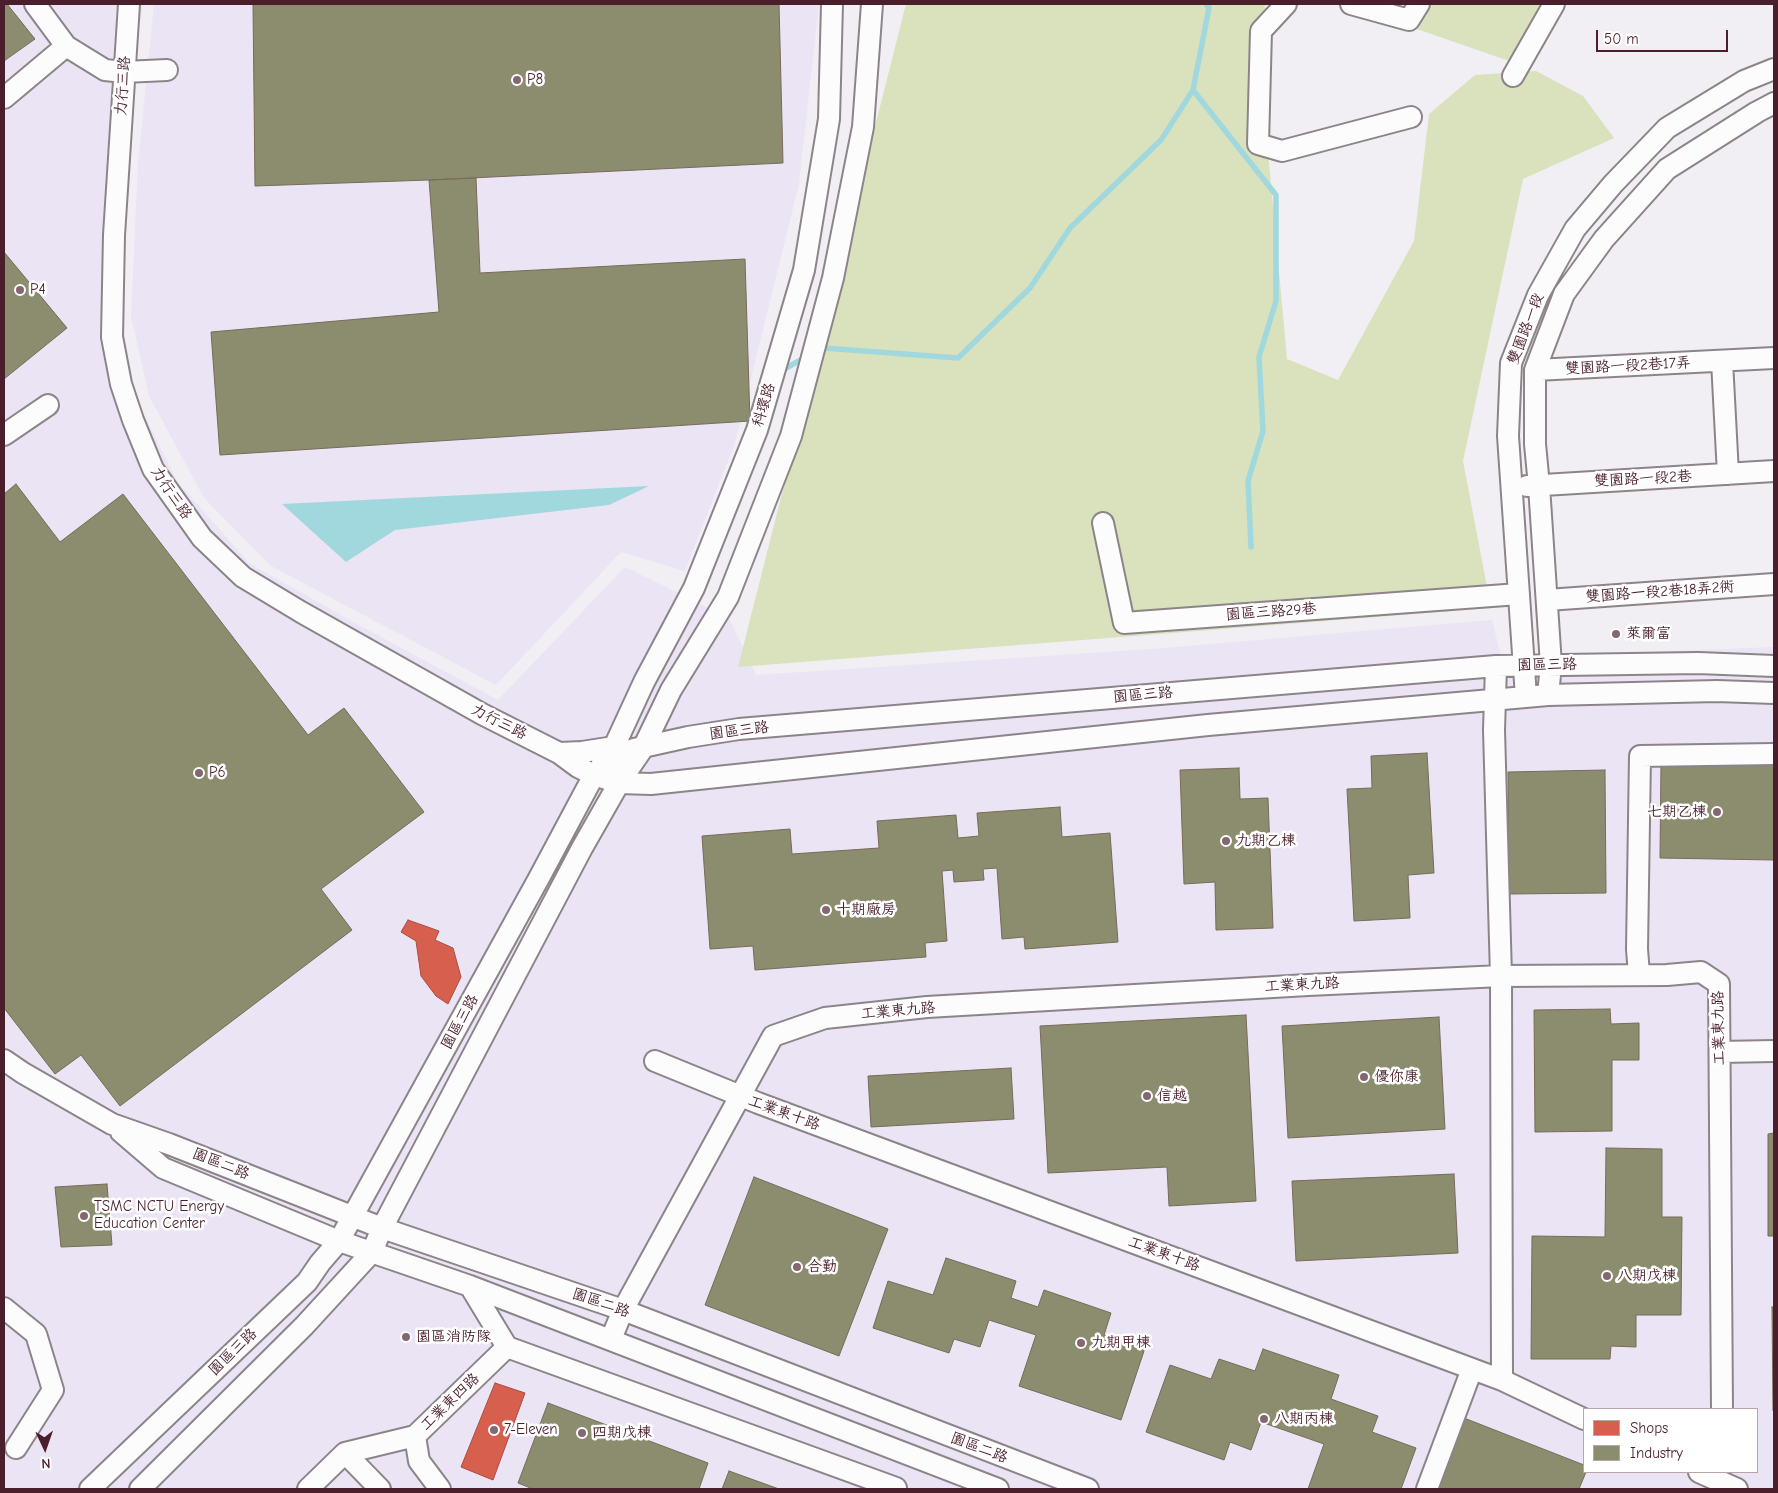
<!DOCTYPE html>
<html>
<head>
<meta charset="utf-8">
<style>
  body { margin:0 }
  #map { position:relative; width:1778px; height:1493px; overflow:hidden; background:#f1eef4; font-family:"Comic Neue",sans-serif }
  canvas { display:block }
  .frame { position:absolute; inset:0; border:5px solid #4a1f2b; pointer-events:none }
  .legend { position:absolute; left:1583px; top:1408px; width:175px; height:65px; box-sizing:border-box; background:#fff; border:1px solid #b7a5aa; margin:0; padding:6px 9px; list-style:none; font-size:15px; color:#4a1f2b }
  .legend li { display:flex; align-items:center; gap:10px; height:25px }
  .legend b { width:25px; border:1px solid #b7a5aa }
  .north { position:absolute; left:20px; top:1423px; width:50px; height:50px; -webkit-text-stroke:4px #fff; paint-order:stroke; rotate:177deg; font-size:14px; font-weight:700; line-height:20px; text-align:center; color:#4a1f2b }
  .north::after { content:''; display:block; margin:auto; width:18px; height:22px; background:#4a1f2b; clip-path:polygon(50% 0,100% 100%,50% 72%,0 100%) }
  .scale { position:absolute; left:1596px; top:30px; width:132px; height:22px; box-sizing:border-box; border:2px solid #4a1f2b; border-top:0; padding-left:6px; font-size:15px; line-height:18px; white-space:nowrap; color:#4a1f2b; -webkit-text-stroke:4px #fff; paint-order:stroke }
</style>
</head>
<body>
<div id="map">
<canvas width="1778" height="1493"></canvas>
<div class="frame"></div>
<ul class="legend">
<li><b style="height:14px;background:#d6604d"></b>Shops</li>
<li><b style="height:14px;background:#8c8c6e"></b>Industry</li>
</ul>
<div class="north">N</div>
<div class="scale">50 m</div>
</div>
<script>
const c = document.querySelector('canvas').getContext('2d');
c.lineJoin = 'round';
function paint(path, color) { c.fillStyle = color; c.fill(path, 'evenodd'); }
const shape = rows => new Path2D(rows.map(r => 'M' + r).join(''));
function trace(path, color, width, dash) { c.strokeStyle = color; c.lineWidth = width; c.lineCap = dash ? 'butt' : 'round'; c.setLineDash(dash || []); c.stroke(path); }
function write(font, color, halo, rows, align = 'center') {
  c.font = font + ' "Comic Neue","LXGW WenKai TC",sans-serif'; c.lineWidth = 5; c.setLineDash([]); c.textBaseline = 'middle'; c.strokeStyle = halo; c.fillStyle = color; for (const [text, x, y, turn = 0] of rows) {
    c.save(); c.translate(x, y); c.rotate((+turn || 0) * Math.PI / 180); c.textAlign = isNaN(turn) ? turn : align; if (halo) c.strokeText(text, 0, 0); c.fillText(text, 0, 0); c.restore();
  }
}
paint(shape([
  [4,4,143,4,138,36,121,317,137,401,177,481,249,563,355,623,498,700,625,567,729,618,756,675,1152,649,1492,620,1501,656,1576,655,1774,647,1774,1489,4,1489],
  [1584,1409,1757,1409,1757,1472,1584,1472],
  [154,4,819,4,799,184,735,443,685,571,621,552,496,685,271,566,204,498,149,396,131,316,138,163]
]), '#ebe4f4');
paint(shape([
  [906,4,1266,4,1257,32,1287,359,1338,380,1414,241,1429,114,1475,75,1536,71,1583,96,1614,138,1523,179,1463,461,1491,608,738,667],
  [1426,4,1548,4,1515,63,1411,27]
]), '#d9e2bc');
paint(shape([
  [649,486,609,505,395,530,346,562,282,504]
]), '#a0d8de');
const shops = shape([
  [408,920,439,931,435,940,453,948,461,977,448,1004,436,996,421,976,416,941,401,932,408,920],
  [495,1383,525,1393,493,1480,461,1467,495,1383]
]);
paint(shops, '#d6604d');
trace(shops, '#ac4c43', 1);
const industry = shape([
  [4,4,7,4,35,39,4,61,4,4],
  [253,4,779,4,783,163,429,180,255,186,253,4],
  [476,178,480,273,745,259,750,421,220,455,211,332,439,312,429,180,476,178],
  [4,252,67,328,4,379,4,252],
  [16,484,60,542,123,494,308,735,344,708,424,812,321,889,352,930,120,1106,81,1055,55,1074,4,1008,4,494,16,484],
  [1427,753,1434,873,1408,875,1410,918,1354,921,1347,789,1372,788,1371,756,1427,753],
  [1661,764,1774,765,1774,860,1660,858,1661,764],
  [1239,768,1240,799,1268,798,1273,928,1216,930,1215,882,1184,884,1180,770,1239,768],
  [1605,770,1606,893,1509,894,1508,772,1605,770],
  [1060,807,1062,837,1110,833,1118,942,1025,949,1024,937,1002,939,997,868,983,869,984,880,954,882,953,870,942,871,947,941,925,943,926,957,755,970,753,946,710,949,702,836,790,829,792,854,879,848,877,821,956,815,958,838,979,836,977,813,1060,807],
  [1610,1009,1611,1024,1639,1023,1639,1060,1612,1060,1612,1131,1535,1132,1534,1010,1610,1009],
  [1246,1015,1256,1201,1169,1206,1167,1167,1048,1173,1040,1026,1246,1015],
  [1439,1017,1445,1129,1288,1138,1282,1026,1439,1017],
  [1011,1068,1014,1119,871,1127,868,1076,1011,1068],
  [1774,1133,1774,1236,1768,1236,1768,1134,1774,1133],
  [1606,1148,1662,1149,1662,1217,1682,1217,1681,1315,1636,1315,1636,1347,1611,1346,1610,1359,1531,1359,1532,1236,1605,1237,1606,1148],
  [1454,1174,1458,1253,1296,1261,1292,1181,1454,1174],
  [754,1177,888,1229,839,1356,705,1305,754,1177],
  [107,1184,112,1245,61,1247,55,1187,107,1184],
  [946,1258,1016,1281,1011,1298,1038,1307,1044,1290,1111,1313,1104,1335,1145,1348,1121,1420,1019,1386,1036,1335,989,1320,980,1347,954,1339,949,1353,873,1328,888,1281,933,1295,946,1258],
  [1772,1307,1774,1307,1774,1411,1773,1411,1772,1307],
  [1263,1349,1339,1375,1331,1399,1378,1416,1372,1432,1416,1448,1401,1489,1308,1489,1324,1444,1261,1422,1251,1450,1230,1442,1224,1460,1146,1432,1170,1365,1211,1379,1219,1359,1255,1371,1263,1349],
  [548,1403,708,1463,699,1489,533,1489,518,1483,548,1403],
  [1464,1418,1584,1465,1584,1472,1586,1472,1579,1489,1438,1489,1464,1418],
  [729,1471,779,1489,722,1489,729,1471]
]);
paint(industry, '#8c8c6e');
trace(industry, '#786b5a', 1);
trace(shape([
  [1193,90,1276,195,1276,301,1259,357,1263,431,1248,481,1251,547],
  [819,351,824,348,958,358,1030,288,1070,228,1161,140,1193,90,1209,8,1206,4],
  [779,372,806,357]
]), '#a0d8de', 5.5);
const minor = shape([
  [129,4,114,235,112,337,121,384,133,420,153,469,202,538,243,577,301,612,482,714,559,753,578,767,594,775,619,783,651,784,1208,725,1548,695,1717,691,1774,693],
  [1286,4,1261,31,1258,144,1282,151,1411,117],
  [1351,4,1409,20,1419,4],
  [66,46,105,70,124,72,167,70],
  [1513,76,1554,4],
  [4,98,66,46,35,4],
  [1722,361,1728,474],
  [1535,370,1774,358],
  [4,435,48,405],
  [1527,486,1774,471],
  [1103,523,1124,623,1519,594],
  [1547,600,1774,584],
  [1496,666,1494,730,1501,976,1502,1380],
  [1548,695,1551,665,1539,486,1535,444,1535,370,1564,294,1604,239,1667,169,1757,112,1774,103],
  [1526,697,1508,436,1511,363,1538,295,1575,229,1613,184,1667,128,1744,81,1774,69],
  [559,753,582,752,614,747,622,748],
  [601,766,614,747,644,682,694,588,757,430,804,270,829,119,832,4],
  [1639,975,1637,949,1640,756,1774,754],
  [1720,1052,1774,1051],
  [4,1060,23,1073,112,1124,169,1144,382,1228,623,1310,1088,1489],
  [655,1061,758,1103,1502,1380,1584,1419],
  [121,1132,163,1168,339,1241,470,1286,998,1489],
  [470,1286,507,1347,896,1488],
  [4,1308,36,1334,53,1390,16,1448],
  [611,1339,623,1310,773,1036,825,1018,927,1007,1308,985,1501,976,1667,975,1701,972,1719,984,1722,1409],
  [345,1453,380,1489],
  [1699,1472,1737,1489],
  [90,1489,307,1282,320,1263,339,1241,539,878,594,775,615,760,634,749,688,737,739,729,1496,666,1698,663,1774,666],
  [140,1489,304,1326,372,1252,382,1228,582,848,619,783,643,748,671,690,728,597,791,436,833,278,863,127,872,4],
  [308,1489,345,1453,415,1436],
  [440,1489,419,1461,415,1436,507,1347],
  [1427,1489,1472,1369]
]);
trace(minor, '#8d8489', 24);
trace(minor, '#fdfcfd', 20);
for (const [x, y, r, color] of [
  [517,80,5,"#846771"],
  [20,290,5,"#846771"],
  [1616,634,5,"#846771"],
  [199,773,5,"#846771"],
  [1717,812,5,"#846771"],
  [1226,841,5,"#846771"],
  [826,910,5,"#846771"],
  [1364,1077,5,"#846771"],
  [1147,1096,5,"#846771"],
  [84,1216,5,"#846771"],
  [797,1267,5,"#846771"],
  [1607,1276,5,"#846771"],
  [406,1337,5,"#846771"],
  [1081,1343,5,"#846771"],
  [1264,1419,5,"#846771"],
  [494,1430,5,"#846771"],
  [582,1433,5,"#846771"]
]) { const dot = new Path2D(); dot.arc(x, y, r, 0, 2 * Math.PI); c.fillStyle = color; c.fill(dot); trace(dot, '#fff', 2); }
write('15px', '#4a1f2b', '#fff', [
  ["P8",527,80],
  ["P4",30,290],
  ["萊爾富",1626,634],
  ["P6",209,773],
  ["七期乙棟",1707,812,"right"],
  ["九期乙棟",1236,841],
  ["十期廠房",836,910],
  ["優你康",1374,1077],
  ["信越",1157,1096],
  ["TSMC NCTU Energy",94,1207],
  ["Education Center",94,1224],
  ["合勤",807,1267],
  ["八期戊棟",1617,1276],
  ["園區消防隊",416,1337],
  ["九期甲棟",1091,1343],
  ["八期丙棟",1274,1419],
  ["7-Eleven",504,1430],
  ["四期戊棟",592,1433]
], 'left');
write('15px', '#4a1f2b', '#fff', [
  ["力行三路",123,86,-86],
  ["雙園路一段",1526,329,-69],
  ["雙園路一段2巷17弄",1628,366,-3],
  ["科環路",764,405,-73],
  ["雙園路一段2巷",1643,479,-3],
  ["力行三路",171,493,56],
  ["雙園路一段2巷18弄2衖",1660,592,-4],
  ["園區三路29巷",1271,612,-4],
  ["園區三路",1547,665,-1],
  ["園區三路",1143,695,-5],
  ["力行三路",499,722,27],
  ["園區三路",739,731,-7],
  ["工業東九路",1302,985,-3],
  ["工業東九路",898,1011,-5],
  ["園區三路",460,1022,-61],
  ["工業東九路",1719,1028,-91],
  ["工業東十路",784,1113,20],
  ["園區二路",221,1164,22],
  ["工業東十路",1164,1254,20],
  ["園區二路",601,1303,19],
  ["園區三路",233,1352,-44],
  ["工業東四路",450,1402,-44],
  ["園區二路",979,1448,21]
]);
</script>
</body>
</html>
